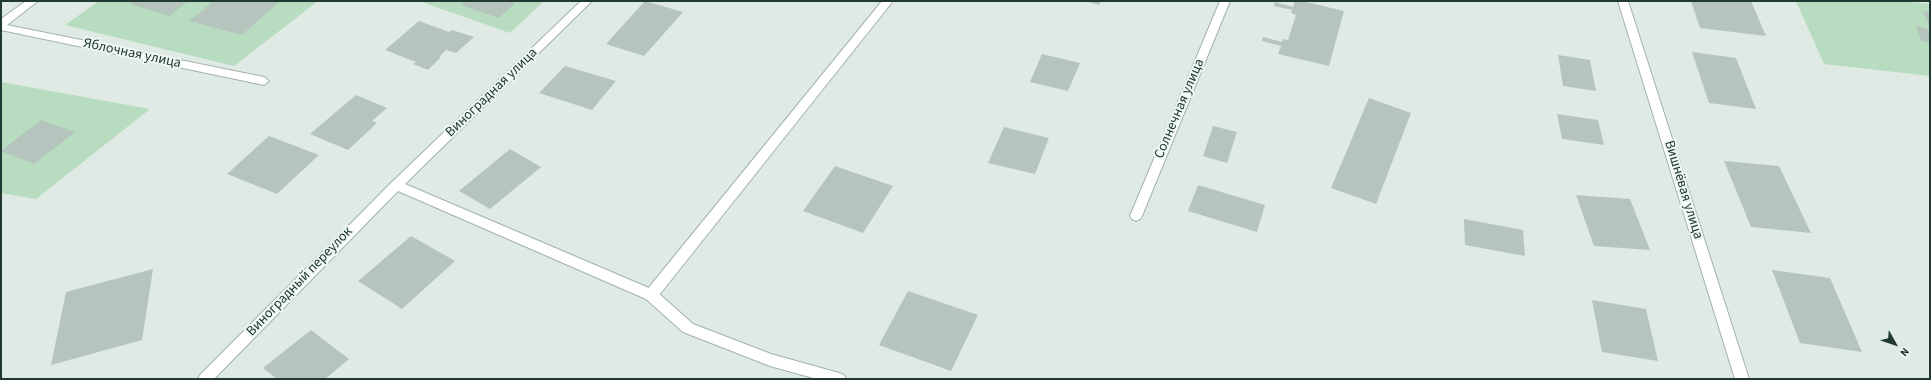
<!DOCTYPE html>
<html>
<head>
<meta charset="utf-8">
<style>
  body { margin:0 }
  #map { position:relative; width:1931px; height:380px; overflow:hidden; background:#dfeae4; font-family:"Source Sans 3",sans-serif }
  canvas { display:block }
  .frame { position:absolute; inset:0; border:2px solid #203a31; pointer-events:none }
  .north { position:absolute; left:1875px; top:324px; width:40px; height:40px; -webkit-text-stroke:3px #eff7f3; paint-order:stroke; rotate:130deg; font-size:11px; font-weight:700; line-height:16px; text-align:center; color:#203a31 }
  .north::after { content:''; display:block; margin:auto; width:14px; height:18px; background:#203a31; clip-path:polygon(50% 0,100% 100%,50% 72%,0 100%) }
</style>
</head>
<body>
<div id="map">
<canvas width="1931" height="380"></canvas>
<div class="frame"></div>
<div class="north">N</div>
</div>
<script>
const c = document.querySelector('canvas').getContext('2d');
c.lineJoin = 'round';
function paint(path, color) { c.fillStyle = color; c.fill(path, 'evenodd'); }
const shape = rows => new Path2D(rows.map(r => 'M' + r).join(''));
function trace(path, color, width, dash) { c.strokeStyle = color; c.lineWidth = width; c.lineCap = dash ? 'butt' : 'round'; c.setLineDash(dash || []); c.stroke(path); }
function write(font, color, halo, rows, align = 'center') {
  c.font = font + ' "Source Sans 3",sans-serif'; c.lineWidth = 4; c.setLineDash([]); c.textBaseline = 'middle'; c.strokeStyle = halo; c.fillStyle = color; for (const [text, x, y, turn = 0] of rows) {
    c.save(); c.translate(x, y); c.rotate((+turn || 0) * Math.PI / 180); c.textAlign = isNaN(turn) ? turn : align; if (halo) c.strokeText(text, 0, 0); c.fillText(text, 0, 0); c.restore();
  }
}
paint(shape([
  [99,1,318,1,234,66,65,25],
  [419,1,544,1,510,33],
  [1796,1,1902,1,1930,4,1930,76,1824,64],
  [1,82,150,109,36,199,1,193]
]), '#b8dcbf');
paint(shape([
  [133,1,188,1,169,16,130,4],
  [214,1,280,1,242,35,189,21],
  [466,1,510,1,515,3,499,18,461,5],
  [645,1,683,12,644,56,606,44],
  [1085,1,1101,1,1099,5],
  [1295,1,1302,1,1344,11,1329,66,1278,54,1281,46,1262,41,1263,37,1282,42,1283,39,1288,40,1296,15,1291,13,1292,10,1274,6,1275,2,1293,7],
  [1691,1,1751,1,1766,36,1700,28],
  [1923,11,1930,12,1930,28],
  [419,21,449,32,452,30,474,37,456,53,446,50,440,56,440,58,428,70,413,64,416,62,385,50],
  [1916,26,1930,29,1930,43,1921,41],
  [1692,52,1736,58,1756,109,1709,103],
  [1042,54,1080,63,1068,91,1030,82],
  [1558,55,1590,60,1596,91,1563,86],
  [565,66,616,81,592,110,539,93],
  [356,95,387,108,372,121,377,123,348,150,310,134],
  [1369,98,1411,113,1376,204,1331,188],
  [1557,114,1598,120,1604,145,1562,139],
  [41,120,75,132,34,164,1,151],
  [1213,126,1237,132,1227,163,1203,156],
  [1004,127,1049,138,1035,174,988,163],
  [269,136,319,155,277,194,227,174],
  [510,149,541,167,490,209,459,191],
  [1724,161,1779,166,1811,233,1751,227],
  [835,166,893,186,863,233,803,211],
  [1198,185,1265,205,1257,232,1188,211],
  [1576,195,1630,199,1650,250,1594,246],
  [1464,219,1523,230,1525,256,1465,245],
  [411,236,455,261,402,309,358,281],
  [153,269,142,340,51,365,66,292],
  [1772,270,1830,278,1862,352,1800,343],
  [908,291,978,315,951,371,879,345],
  [1592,300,1646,309,1658,361,1602,352],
  [311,330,349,359,325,379,277,379,263,368]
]), '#b5c5bd');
const service = shape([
  [882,1,893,1,656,299,651,300,646,299,645,295,646,291,882,1]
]);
const minor = shape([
  [26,1,38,1,7,25,264,77,269,81,264,85,1,30,1,19,26,1],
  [581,1,592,1,405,184,656,291,693,324,771,354,839,373,844,375,846,379,817,379,770,366,683,332,646,299,398,191,214,379,198,379,200,375,392,182,581,1],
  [1220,1,1230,1,1142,216,1140,219,1136,221,1132,219,1130,216,1220,1],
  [1618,1,1628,1,1749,379,1735,379,1618,1]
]);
trace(service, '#a2b2ab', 2);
trace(minor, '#a2b2ab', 2);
paint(service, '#fff');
paint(minor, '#fff');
write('14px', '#203a31', '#eff7f3', [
  ["Яблочная улица",132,54,12],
  ["Виноградная улица",492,93,-44],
  ["Солнечная улица",1180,109,-67],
  ["Вишнёвая улица",1683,190,73],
  ["Виноградный переулок",300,282,-46]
]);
</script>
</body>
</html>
